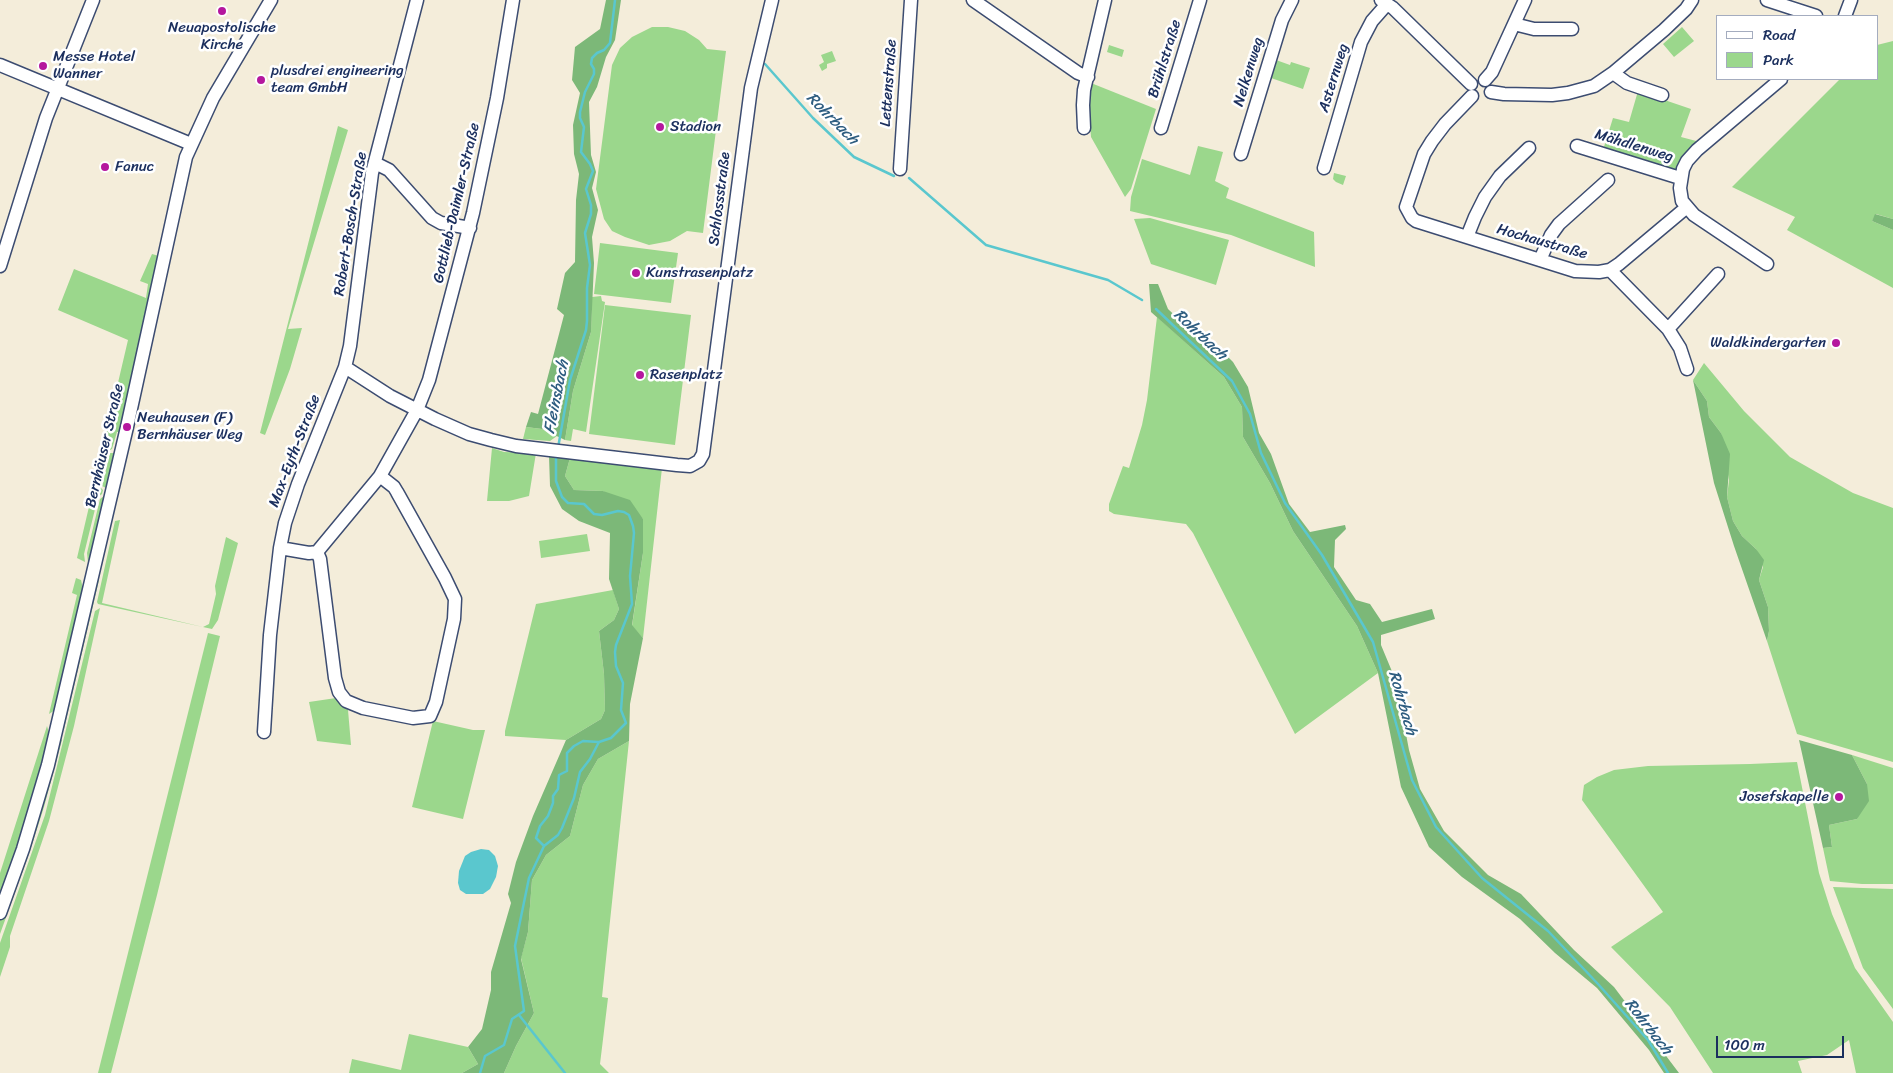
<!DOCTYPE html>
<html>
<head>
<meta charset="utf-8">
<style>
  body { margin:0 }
  #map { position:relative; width:1893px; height:1073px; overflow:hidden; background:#f4edda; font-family:Sriracha,sans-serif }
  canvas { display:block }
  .legend { position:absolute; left:1716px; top:15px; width:162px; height:65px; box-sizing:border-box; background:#fff; border:1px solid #a4acbf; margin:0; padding:6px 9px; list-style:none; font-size:15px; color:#1b2f5e }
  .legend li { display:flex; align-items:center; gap:10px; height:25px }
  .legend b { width:25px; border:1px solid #a4acbf }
  .scale { position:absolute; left:1716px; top:1036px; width:128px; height:22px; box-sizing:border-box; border:2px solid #1b2f5e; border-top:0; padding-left:6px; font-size:15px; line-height:18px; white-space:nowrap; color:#1b2f5e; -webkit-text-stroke:4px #fff; paint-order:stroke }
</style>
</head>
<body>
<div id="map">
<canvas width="1893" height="1073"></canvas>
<ul class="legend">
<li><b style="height:6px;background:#fff"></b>Road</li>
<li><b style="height:14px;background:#9bd78c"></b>Park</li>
</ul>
<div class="scale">100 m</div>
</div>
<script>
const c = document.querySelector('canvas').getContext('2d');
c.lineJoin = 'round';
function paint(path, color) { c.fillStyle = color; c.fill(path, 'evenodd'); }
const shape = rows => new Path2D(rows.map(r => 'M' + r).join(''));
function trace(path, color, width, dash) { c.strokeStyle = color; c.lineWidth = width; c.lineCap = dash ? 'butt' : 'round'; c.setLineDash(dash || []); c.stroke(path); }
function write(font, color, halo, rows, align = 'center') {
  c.font = font + ' Sriracha,sans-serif'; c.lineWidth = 5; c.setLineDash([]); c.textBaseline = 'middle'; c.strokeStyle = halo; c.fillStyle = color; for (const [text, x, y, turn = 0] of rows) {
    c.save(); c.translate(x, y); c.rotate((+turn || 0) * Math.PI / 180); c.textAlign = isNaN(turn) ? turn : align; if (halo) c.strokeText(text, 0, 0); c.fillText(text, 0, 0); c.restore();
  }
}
paint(shape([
  [652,27,668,27,685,31,699,40,707,49,726,51,703,233,687,231,670,241,649,245,625,237,612,231,604,219,596,189,612,65,620,48,632,37],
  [1682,27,1694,41,1674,57,1663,44],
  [1893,41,1893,219,1876,214,1872,221,1893,230,1893,288,1787,230,1795,217,1732,187,1840,79,1877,79,1877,45],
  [1109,45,1124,50,1122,57,1107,52],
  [832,51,836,61,827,64,827,68,822,71,819,65,824,62,821,55],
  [1276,60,1290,65,1291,62,1310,68,1303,89,1271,78],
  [1091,83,1156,109,1131,189,1125,197,1091,137,1088,102],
  [1638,91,1691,109,1681,137,1700,142,1681,160,1676,170,1603,150,1613,118,1629,122],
  [338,126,348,130,288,329,302,328,290,369,265,435,260,433],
  [1198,146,1223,152,1215,181,1229,188,1226,198,1314,232,1315,267,1231,235,1130,211,1131,197,1142,159,1190,175],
  [1334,173,1346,176,1343,185,1336,182,1333,179],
  [1150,218,1229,240,1216,285,1151,264,1134,219],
  [600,243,678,253,671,303,594,294],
  [152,254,159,256,119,432,117,432,112,449,108,451,100,487,103,490,102,494,98,497,84,554,85,562,77,558,128,340,58,310,74,269,146,298,148,284,140,281],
  [601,296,602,301,605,302,586,432,573,429,571,441,565,440,573,391,591,332,592,297],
  [605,305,691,315,675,445,589,434],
  [1157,317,1224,377,1242,407,1243,437,1270,483,1293,531,1357,626,1378,673,1295,734,1193,533,1186,524,1114,514,1109,511,1109,504,1123,466,1129,468,1142,425,1147,400],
  [1704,363,1744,411,1790,457,1853,493,1893,508,1893,762,1797,734,1767,641,1769,631,1768,607,1759,580,1763,567,1756,549,1742,536,1733,521,1727,497,1729,480,1721,433,1709,417,1707,401,1693,380],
  [526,427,542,429,557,436,550,441,523,439],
  [492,448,504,452,536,453,529,496,509,501,487,501],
  [110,453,114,453,106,488,102,486],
  [570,458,662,468,643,638,632,626,643,553,643,519,603,491,574,490,565,476],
  [104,496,90,558,88,563,87,553,100,499],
  [120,520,102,603,203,627,209,624,216,594,215,586,226,537,238,543,218,620,212,629,98,604,97,602,115,521],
  [587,534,590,551,541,558,539,541],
  [76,578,81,580,83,589,55,710,49,714,77,595,72,593],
  [94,578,99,580,64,729,61,728],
  [613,590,619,609,614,620,599,631,604,674,605,710,601,719,566,740,505,736,505,731,536,604],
  [100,608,74,726,49,821,10,936,10,947,0,977,0,943,45,815,95,611],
  [208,633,220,636,157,895,111,1073,98,1073],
  [336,698,348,710,351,745,317,741,309,702],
  [433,721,473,730,485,730,463,819,412,807],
  [47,726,49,733,34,794,21,836,0,897,0,873],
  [59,738,62,740,44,807,29,854,0,934,0,920,3,913],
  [629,741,602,997,608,998,600,1064,609,1073,504,1073,516,1046,534,1013,521,958,528,932,532,880,546,855,570,836,583,785,598,759],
  [1852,755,1893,768,1893,884,1862,884,1830,881,1823,848,1832,847,1829,825,1857,819,1867,784],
  [1797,762,1819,873,1832,914,1855,968,1893,1022,1893,1073,1856,1073,1849,1040,1827,1055,1798,1061,1802,1073,1713,1073,1670,1007,1611,947,1663,912,1582,800,1584,785,1597,777,1614,770,1648,766,1750,764],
  [1833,887,1893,889,1893,1009,1863,968],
  [409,1034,468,1047,478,1064,462,1073,349,1073,352,1059,401,1070]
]), '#9bd78c');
paint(shape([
  [606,0,621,0,615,40,606,57,597,87,589,102,591,155,596,172,592,188,598,210,592,237,594,263,591,332,573,391,565,440,542,429,526,427,531,412,538,414,564,315,557,309,565,273,575,262,576,200,579,174,574,154,573,125,580,93,572,80,575,47,600,29],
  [1875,214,1893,219,1893,230,1872,221],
  [1149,284,1158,284,1168,309,1185,325,1211,340,1233,362,1248,387,1259,433,1271,454,1289,504,1310,532,1345,525,1346,529,1335,540,1334,567,1356,600,1370,604,1382,622,1432,609,1435,619,1381,635,1381,645,1396,681,1409,750,1420,789,1444,831,1488,875,1521,894,1574,950,1614,987,1679,1073,1664,1073,1649,1050,1597,988,1555,953,1520,919,1462,877,1429,847,1401,787,1378,673,1357,626,1293,531,1270,483,1243,437,1242,407,1224,377,1151,312],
  [1693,380,1707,401,1709,417,1721,433,1730,454,1727,497,1733,521,1742,536,1756,549,1764,560,1759,580,1768,607,1769,631,1767,641,1734,546,1714,483],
  [549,456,570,458,565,476,574,490,603,491,630,500,643,519,643,553,632,625,643,638,630,704,629,741,598,759,583,785,570,836,546,855,532,880,528,932,521,959,534,1013,516,1046,504,1073,462,1073,478,1064,468,1047,482,1029,491,990,491,972,511,903,508,894,516,862,533,816,566,740,601,719,605,710,604,674,599,631,614,620,619,609,609,579,610,533,579,521,562,509,550,486],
  [1799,740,1852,755,1867,784,1869,801,1857,819,1829,825,1832,847,1823,848]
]), '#7cb878');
paint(shape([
  [481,849,489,850,495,856,498,866,496,877,490,889,483,894,466,894,460,890,458,883,459,871,465,856,471,852]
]), '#5ac7ce');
trace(shape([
  [765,64,813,118,854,157,894,176],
  [909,178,986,245,1108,280,1142,300],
  [1156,309,1232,381,1250,414,1261,453,1285,503,1322,555,1373,642,1412,780,1436,827,1482,878,1548,931,1598,984,1648,1040,1668,1073],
  [558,448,570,380,586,330,587,321,587,288,590,265,585,233,591,214,591,205,586,189,593,171,590,164,581,152,584,127,580,118,580,112,585,92,594,74,594,69,591,64,592,58,597,53,604,50,610,43,615,0],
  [544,846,536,838,540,826,548,816,553,803,553,796,558,789,559,775,567,771,567,753,574,746,583,741,598,742],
  [519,1015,565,1073],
  [480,1073,485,1056,504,1045,512,1019,524,1011,515,946,529,878,544,846,558,835,562,828,574,798,580,772,590,759,599,742,611,738,626,723,621,710,623,683,616,666,615,652,616,645,632,604,630,576,634,533,633,526,629,515,624,512,618,511,602,515,594,514,584,504,568,503,562,497,556,481,556,456]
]), '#5ac7ce', 2.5);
const minor = shape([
  [973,0,1078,73,1088,77],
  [1381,0,1393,8,1471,84],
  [1767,0,1816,16],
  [1845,16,1851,0],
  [1514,24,1534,29,1572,29],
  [0,65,191,144],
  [1613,73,1627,83,1662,95],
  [1485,80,1492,72,1525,0],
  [1491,92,1504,94,1552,95,1568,93,1594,86,1613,73,1664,30,1686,9,1692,0],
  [1472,96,1445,124,1432,141,1424,154,1406,207,1412,218,1416,221,1575,271,1599,272,1610,270,1619,264,1687,207],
  [1084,128,1083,105,1084,90,1105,0],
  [1161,128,1200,0],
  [1577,146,1680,178],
  [1241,154,1282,20,1292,0],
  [375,163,389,170,432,218,441,223,470,228],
  [1324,168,1361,42,1372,21,1387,4],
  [900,169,911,0],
  [1467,237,1475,217,1485,197,1500,176,1529,148],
  [1540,260,1551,235,1559,224,1608,180],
  [1767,264,1694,215,1682,201,1680,188,1683,169,1687,161,1697,150,1781,79],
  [0,266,46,118,93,0],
  [1610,270,1668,329,1680,348,1687,369],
  [1668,329,1718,274],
  [345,367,390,396,435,419,469,434,491,440,516,446,677,465,690,466,699,461,703,454,751,88,772,0],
  [280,548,309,553,317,552],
  [317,552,380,476,417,410,429,380,473,213,497,98,513,0],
  [317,552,320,559,335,678,339,692,346,701,363,708,413,718,430,716,436,702,454,619,455,599,445,578,397,492,394,487,380,476],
  [264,732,270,635,280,548,285,523,298,484,345,367,350,346,372,173,417,0],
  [0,913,23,849,48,765,127,427,186,157,213,98,271,0]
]);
trace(minor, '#3c4c71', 15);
trace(minor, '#fff', 12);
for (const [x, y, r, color] of [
  [222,11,5,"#b5179e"],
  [43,66,5,"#b5179e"],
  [261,80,5,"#b5179e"],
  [660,127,5,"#b5179e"],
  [105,167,5,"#b5179e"],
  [636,273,5,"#b5179e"],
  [1836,343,5,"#b5179e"],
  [640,375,5,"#b5179e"],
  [127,427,5,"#b5179e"],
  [1839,797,5,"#b5179e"]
]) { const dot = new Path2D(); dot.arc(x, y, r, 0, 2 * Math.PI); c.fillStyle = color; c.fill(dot); trace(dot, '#fff', 2); }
write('15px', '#1b2f5e', '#fff', [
  ["Neuapostolische",222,28,"center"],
  ["Kirche",222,45,"center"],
  ["Messe Hotel",53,57],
  ["Wanner",53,74],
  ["plusdrei engineering",271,71],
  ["team GmbH",271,88],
  ["Stadion",670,127],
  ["Fanuc",115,167],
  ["Kunstrasenplatz",646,273],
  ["Waldkindergarten",1826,343,"right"],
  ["Rasenplatz",650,375],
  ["Neuhausen (F)",137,418],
  ["Bernhäuser Weg",137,435],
  ["Josefskapelle",1829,797,"right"]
], 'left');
write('15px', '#1b2f5e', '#fff', [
  ["Brühlstraße",1165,59,-73],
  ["Nelkenweg",1249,72,-73],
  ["Asternweg",1334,78,-73],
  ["Lettenstraße",889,83,-86],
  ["Mähdlenweg",1634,146,17],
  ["Schlossstraße",720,199,-83],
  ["Gottlieb-Daimler-Straße",457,203,-77],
  ["Robert-Bosch-Straße",351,224,-81],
  ["Hochaustraße",1542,242,16],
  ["Bernhäuser Straße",105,446,-77],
  ["Max-Eyth-Straße",295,451,-69]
]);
write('italic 16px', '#2e5d80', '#fff', [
  ["Rohrbach",832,119,45],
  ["Rohrbach",1200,335,43],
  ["Fleinsbach",557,397,-79],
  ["Rohrbach",1402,703,74],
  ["Rohrbach",1648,1027,52]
]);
</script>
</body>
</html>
